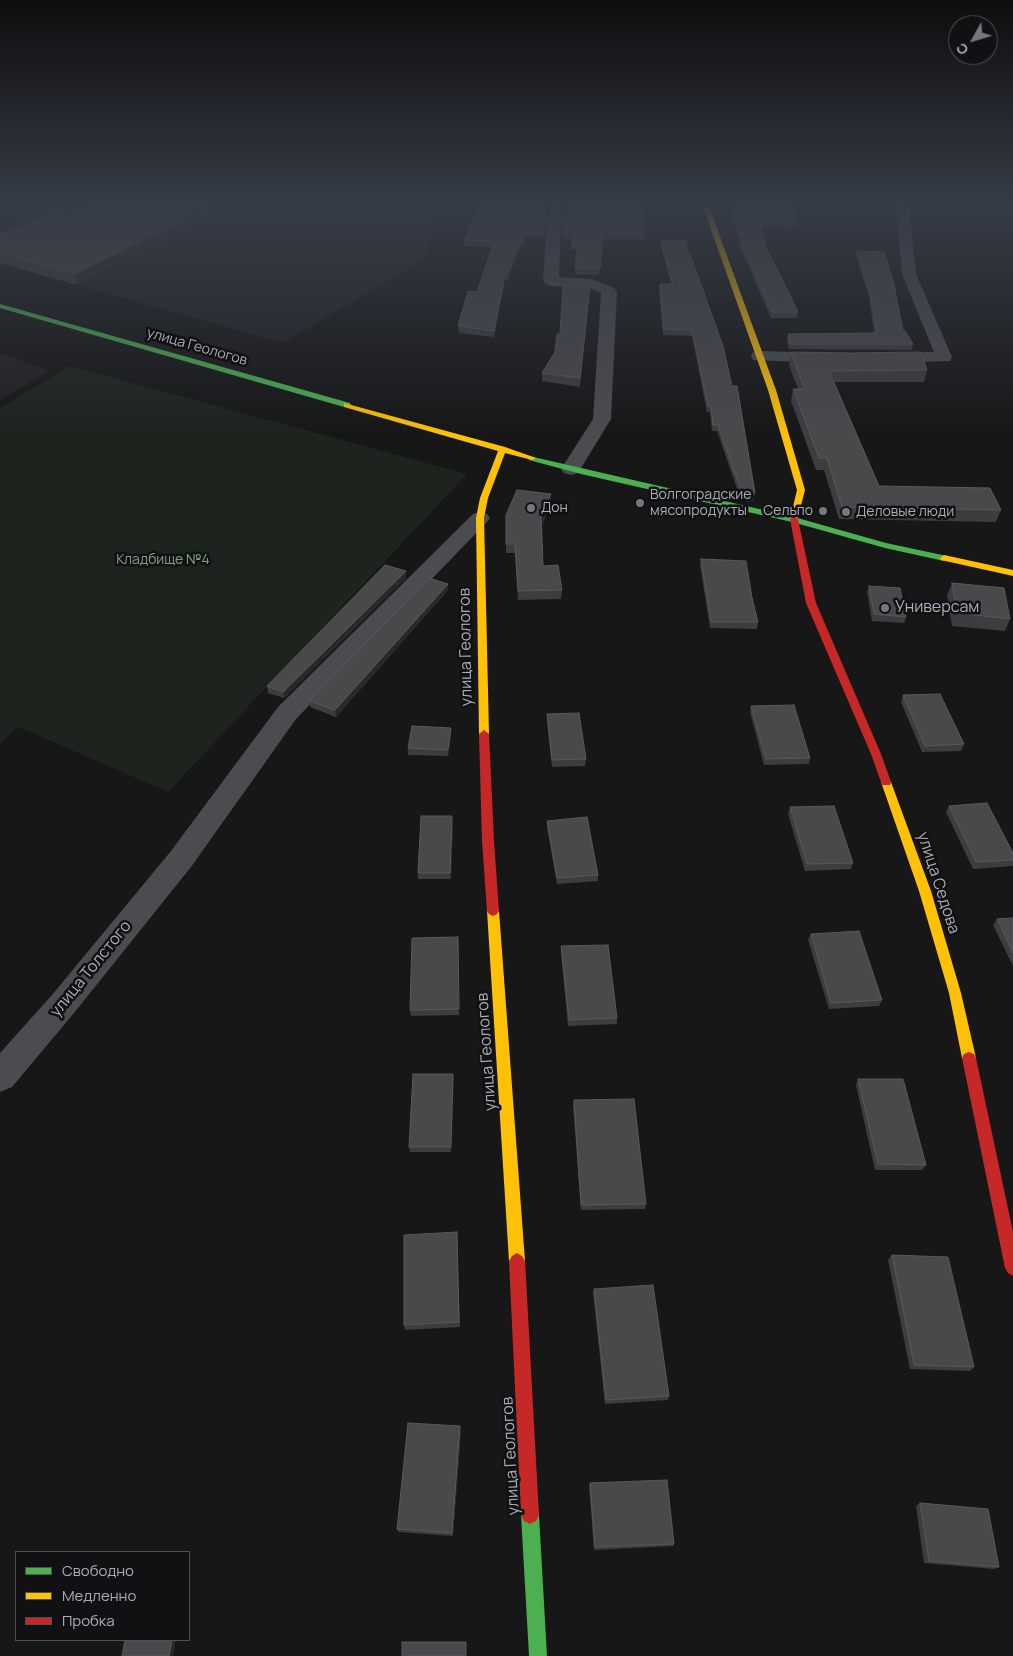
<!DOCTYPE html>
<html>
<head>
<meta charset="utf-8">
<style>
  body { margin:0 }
  #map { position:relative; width:1013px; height:1656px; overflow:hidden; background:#171717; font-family:Manrope,sans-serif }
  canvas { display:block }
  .legend { position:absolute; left:15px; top:1551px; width:175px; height:90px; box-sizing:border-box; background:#111113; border:1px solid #4d4f55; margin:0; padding:6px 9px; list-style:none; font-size:15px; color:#a8adb8 }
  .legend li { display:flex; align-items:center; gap:10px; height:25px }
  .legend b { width:25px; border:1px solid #4d4f55 }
  .north { position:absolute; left:948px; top:15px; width:50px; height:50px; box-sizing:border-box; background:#111113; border:1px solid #4d4f55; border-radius:50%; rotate:231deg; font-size:14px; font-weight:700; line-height:20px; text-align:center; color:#a8adb8 }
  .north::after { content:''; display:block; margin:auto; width:18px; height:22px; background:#757880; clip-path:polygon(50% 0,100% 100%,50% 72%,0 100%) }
</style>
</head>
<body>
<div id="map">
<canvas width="1013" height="1656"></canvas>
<ul class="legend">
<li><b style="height:6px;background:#4caf50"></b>Свободно</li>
<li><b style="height:6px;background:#ffc107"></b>Медленно</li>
<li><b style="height:6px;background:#c62828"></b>Пробка</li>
</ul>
<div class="north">С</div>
</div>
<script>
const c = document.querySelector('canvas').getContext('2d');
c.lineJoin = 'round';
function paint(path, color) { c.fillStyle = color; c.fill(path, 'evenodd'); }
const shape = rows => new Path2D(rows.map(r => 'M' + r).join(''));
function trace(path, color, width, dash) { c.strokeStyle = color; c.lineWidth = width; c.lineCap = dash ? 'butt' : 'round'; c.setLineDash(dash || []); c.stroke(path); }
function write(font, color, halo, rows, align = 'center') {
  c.font = font + ' Manrope,sans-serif'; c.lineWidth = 5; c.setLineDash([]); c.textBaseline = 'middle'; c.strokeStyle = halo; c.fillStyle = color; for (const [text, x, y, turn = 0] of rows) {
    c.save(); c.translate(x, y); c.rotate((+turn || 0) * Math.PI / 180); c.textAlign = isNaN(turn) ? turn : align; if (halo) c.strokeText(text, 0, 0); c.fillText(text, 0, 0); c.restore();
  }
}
paint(shape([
  [57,204,443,204,424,259,283,343,0,263,0,228],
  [0,353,49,371,0,400]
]), '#212123');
paint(shape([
  [70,366,467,474,168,792,19,727,0,743,0,408]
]), '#1d241e');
paint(shape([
  [548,204,562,204,559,277,592,279,614,288,617,291,611,419,578,473,571,475,564,473,561,469,593,419,601,293,589,288,551,286,546,284,543,281,548,204],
  [896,204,909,204,916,274,952,357,950,361,886,363,880,362,878,358,880,354,886,353,934,352,902,274,896,204],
  [759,351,828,353,834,354,836,358,834,362,828,363,753,360,751,356,753,352,759,351],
  [480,512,487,514,490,518,487,522,296,719,191,867,74,1013,12,1087,0,1092,0,1053,52,995,171,851,278,707,473,514,480,512]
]), '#4b4c50');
paint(shape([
  [0,304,350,403,351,405,344,407,0,308,0,304],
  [529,456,794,517,886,543,947,556,948,558,944,561,885,548,792,522,581,474,529,460,529,456],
  [530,1506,536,1509,539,1515,547,1656,529,1656,521,1515,524,1509,530,1506]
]), '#4caf50');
paint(shape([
  [702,204,708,204,776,390,805,490,797,521,794,522,790,519,797,490,768,390,702,204],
  [344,403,505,447,536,458,532,460,505,453,488,498,484,518,489,734,488,737,480,737,479,734,476,518,480,498,498,451,344,407,344,403],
  [944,555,1013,570,1013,576,941,560,940,558,944,555],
  [886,778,891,782,931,891,961,993,976,1058,974,1062,969,1064,964,1062,962,1058,949,993,919,891,881,782,886,778],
  [493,906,497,908,499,911,525,1261,522,1266,517,1269,512,1266,509,1261,487,911,489,908,493,906]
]), '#ffc107');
paint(shape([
  [794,516,798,519,816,603,881,754,891,782,890,785,882,785,881,782,871,754,806,603,790,519,794,516],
  [484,730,489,734,494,841,499,911,497,914,493,916,489,914,487,911,482,841,479,734,484,730],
  [969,1052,974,1054,976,1058,1013,1232,1013,1276,1008,1273,1005,1268,962,1058,964,1054,969,1052],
  [517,1253,522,1256,525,1261,539,1515,536,1521,530,1524,524,1521,521,1515,509,1261,512,1256,517,1253]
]), '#c62828');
paint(shape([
  [471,204,547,204,544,237,525,236,523,246,521,246,508,280,505,280,494,337,459,333,458,326,477,292,492,247,464,246,464,240,479,205,471,210],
  [564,204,644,234,644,240,602,239,599,275,575,274,577,250,571,249,572,239,562,238],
  [731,204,795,204,795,222,794,228,759,226,767,249,798,312,797,318,771,318,740,247],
  [71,215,77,285,0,263,0,235],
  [661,240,688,254,754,500,748,502,741,500,717,431,712,431,710,412,707,412,692,336,663,335,659,290,660,284,671,284,661,246],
  [857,251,903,331,913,344,911,350,789,349,787,340,788,334,874,333,869,297,856,256],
  [590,286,580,387,542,381,542,373,555,352,560,334],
  [794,352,927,370,924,382,834,382,879,486,1001,510,996,522,839,519,824,470,816,470,791,401,793,389,798,389,789,365,791,354,794,354],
  [551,494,550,504,542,525,543,566,562,590,561,599,518,600,515,553,506,553,506,515],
  [701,559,752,598,758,622,757,629,710,628,700,565],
  [406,578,284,698,268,693,267,686],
  [952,583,1010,619,1005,631,952,626,947,595],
  [869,586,906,617,904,623,872,621,867,592],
  [448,590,336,717,310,707,309,701],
  [903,695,964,744,961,751,922,752,901,702],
  [751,706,810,758,809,764,764,765,750,712],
  [547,714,586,759,585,766,552,767,547,721],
  [451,728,451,734,448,756,408,755,408,748],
  [949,806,1013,853,1013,866,973,869,946,812],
  [790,807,853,863,851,869,805,871,788,814],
  [547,821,598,875,598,881,557,884,547,827],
  [453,823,451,879,418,879,418,873],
  [1013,918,1013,966,993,925,997,919],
  [811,934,882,1000,879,1006,829,1009,808,940],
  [458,937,459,1015,411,1016,410,1010],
  [561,946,617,1018,617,1024,568,1026,561,952],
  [453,1074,451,1152,410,1152,409,1147],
  [858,1079,926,1165,922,1170,875,1170,856,1085],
  [574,1100,646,1204,645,1209,581,1210,573,1105],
  [457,1232,460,1327,405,1330,404,1325],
  [892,1255,974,1367,970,1371,910,1369,888,1260],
  [594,1289,669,1396,668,1400,605,1404,593,1293],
  [461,1430,453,1536,398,1532,397,1529],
  [590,1483,674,1544,673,1546,594,1550,589,1486],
  [920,1503,999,1567,994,1569,924,1563,916,1506]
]), '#3d3d3f');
paint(shape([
  [215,204,238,204,77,285,74,274],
  [471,204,481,204,471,210],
  [521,240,521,246,508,280,508,274],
  [505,274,505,280,494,337,494,331],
  [755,493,754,500,748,502,749,495],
  [551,494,550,504,541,526,541,517],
  [406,571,406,578,284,698,283,692],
  [448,584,448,590,336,717,335,710],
  [451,728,451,734,448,756,448,750],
  [452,816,453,823,451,879,450,873],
  [453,1074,454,1080,451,1152,451,1147],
  [460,1426,461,1430,453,1536,452,1533],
  [172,1640,176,1640,173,1656,169,1656]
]), '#29292a');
const building = shape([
  [96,204,215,204,74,274,0,253,0,235,57,211,71,215,96,204],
  [480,204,546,204,544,231,525,230,523,240,521,240,508,274,505,274,494,331,458,326,468,291,477,292,494,242,464,240,480,204],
  [564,204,644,204,644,234,603,233,600,269,575,268,578,244,571,243,572,233,563,232,564,204],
  [732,204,795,204,795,222,758,220,767,249,798,312,772,312,741,241,732,204],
  [661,240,686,241,688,254,690,254,723,346,732,386,737,386,755,493,749,495,742,493,718,425,713,425,711,406,708,406,692,330,664,329,660,284,673,284,661,240],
  [857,251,884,252,893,280,903,331,905,331,913,344,790,344,788,334,877,333,870,292,857,251],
  [563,285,590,286,580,378,542,373,555,352,557,334,560,334,563,285],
  [794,352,849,353,921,352,927,370,829,371,879,486,990,488,1001,510,842,507,827,458,819,458,793,389,805,389,791,354,795,354,794,352],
  [517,490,551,494,541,517,543,566,558,565,562,590,518,591,515,544,506,544,506,515,517,490],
  [701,559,746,561,752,598,758,622,711,622,701,559],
  [385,565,406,571,283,692,267,686,385,565],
  [429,578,448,584,335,710,309,701,429,578],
  [952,583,1004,588,1010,619,957,613,952,583],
  [869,586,900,588,906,617,874,614,869,586],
  [940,694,964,744,925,746,903,695,940,694],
  [794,705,810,758,766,759,751,706,794,705],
  [579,713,586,759,552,760,547,714,579,713],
  [412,726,451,728,448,750,408,748,412,726],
  [987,803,1013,853,1013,860,976,862,949,806,987,803],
  [834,806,853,863,807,864,790,807,834,806],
  [421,816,452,816,450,873,418,873,421,816],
  [587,817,598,875,557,878,547,821,587,817],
  [1013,918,1013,953,997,919,1013,918],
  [859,931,882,1000,831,1003,811,934,859,931],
  [458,937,459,1009,410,1010,412,938,458,937],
  [608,945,617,1018,569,1020,561,946,608,945],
  [413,1074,453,1074,451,1147,409,1147,413,1074],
  [858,1079,903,1079,926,1165,878,1164,858,1079],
  [634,1099,646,1204,581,1205,574,1100,634,1099],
  [457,1232,459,1322,404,1325,404,1235,457,1232],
  [892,1255,948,1257,974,1367,914,1365,892,1255],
  [653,1285,669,1396,606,1400,594,1289,653,1285],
  [408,1423,460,1426,452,1533,397,1529,408,1423],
  [667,1480,674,1544,595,1547,590,1483,667,1480],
  [920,1503,988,1509,999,1567,929,1561,920,1503],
  [125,1640,172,1640,169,1656,122,1656,125,1640],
  [402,1642,466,1642,466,1656,402,1656,402,1642]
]);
paint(building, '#49494c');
trace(building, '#58595d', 1);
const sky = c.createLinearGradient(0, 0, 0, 436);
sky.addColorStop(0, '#0d0d0d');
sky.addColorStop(0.47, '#363c47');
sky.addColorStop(1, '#363c4700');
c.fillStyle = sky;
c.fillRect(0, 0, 1013, 436);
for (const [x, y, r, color] of [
  [640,503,5,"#757880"],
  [531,508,5,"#757880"],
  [823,511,5,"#757880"],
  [846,512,5,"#757880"],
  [885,608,5,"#757880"]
]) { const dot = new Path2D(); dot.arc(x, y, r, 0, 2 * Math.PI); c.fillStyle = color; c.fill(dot); trace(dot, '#111113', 2); }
write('14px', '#a8adb8', '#111113', [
  ["улица Геологов",197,347,16]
]);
write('14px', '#a8adb8', '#111113', [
  ["Волгоградские",650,495],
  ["мясопродукты",650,511],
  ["Дон",541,508],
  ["Сельпо",813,511,"right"],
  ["Деловые люди",856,512]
], 'left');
write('14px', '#7fa381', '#111113', [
  ["Кладбище №4",163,560]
]);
write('16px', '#a8adb8', '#111113', [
  ["Универсам",895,608]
], 'left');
write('16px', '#a8adb8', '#111113', [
  ["улица Геологов",466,647,-91],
  ["улица Седова",938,883,72],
  ["улица Толстого",91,969,-51],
  ["улица Геологов",487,1052,-94],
  ["улица Геологов",511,1456,-93]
]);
</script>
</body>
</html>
